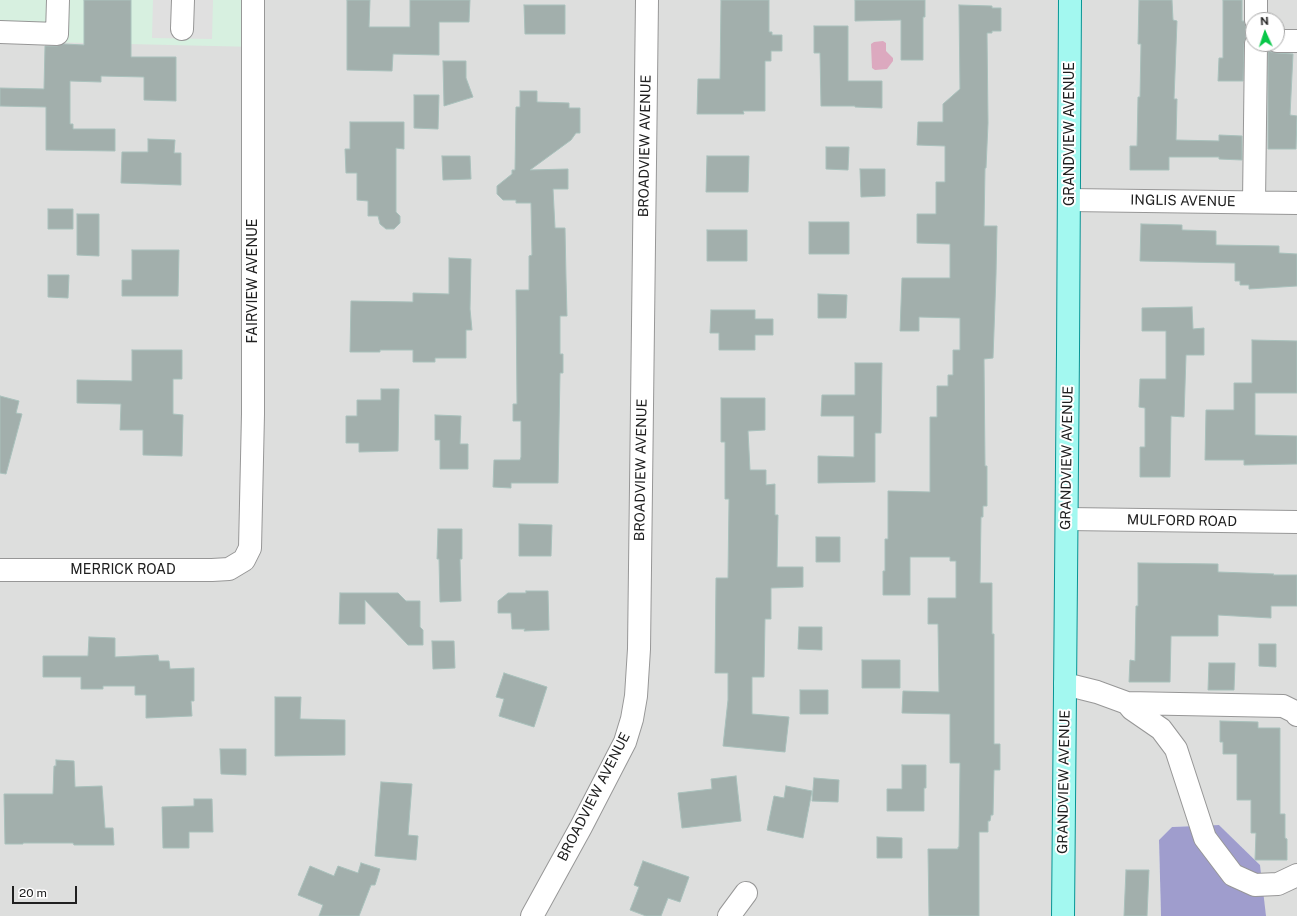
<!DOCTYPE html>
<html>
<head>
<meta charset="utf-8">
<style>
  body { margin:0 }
  #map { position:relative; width:1297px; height:916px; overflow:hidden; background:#e7f0f0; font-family:"Public Sans",sans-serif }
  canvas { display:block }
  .north { position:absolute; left:1245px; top:12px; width:40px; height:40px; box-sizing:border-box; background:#fff; border:1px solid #a6a6a6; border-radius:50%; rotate:357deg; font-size:11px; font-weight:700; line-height:16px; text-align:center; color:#202020 }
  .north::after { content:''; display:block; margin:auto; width:14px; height:18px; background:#08c748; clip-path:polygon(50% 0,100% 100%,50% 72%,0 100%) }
  .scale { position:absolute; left:12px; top:886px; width:65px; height:18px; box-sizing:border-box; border:2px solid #202020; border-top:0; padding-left:5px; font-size:12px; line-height:14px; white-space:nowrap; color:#202020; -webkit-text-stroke:3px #fff; paint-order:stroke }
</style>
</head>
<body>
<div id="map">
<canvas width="1297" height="916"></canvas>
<div class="north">N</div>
<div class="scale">20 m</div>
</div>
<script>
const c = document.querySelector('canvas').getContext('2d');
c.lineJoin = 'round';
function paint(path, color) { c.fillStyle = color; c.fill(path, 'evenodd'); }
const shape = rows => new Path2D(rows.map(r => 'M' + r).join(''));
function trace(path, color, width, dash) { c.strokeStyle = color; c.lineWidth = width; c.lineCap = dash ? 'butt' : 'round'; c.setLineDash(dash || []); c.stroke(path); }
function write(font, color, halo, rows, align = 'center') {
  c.font = font + ' "Public Sans",sans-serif'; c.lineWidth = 4; c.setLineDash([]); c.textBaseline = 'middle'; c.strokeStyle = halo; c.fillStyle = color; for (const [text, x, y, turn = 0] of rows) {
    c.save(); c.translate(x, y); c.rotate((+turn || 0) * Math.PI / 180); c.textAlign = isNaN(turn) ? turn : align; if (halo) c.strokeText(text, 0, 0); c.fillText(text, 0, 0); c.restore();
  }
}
paint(shape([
  [256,0,1297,0,1297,916,1266,916,1265,915,1260,865,1219,825,1172,827,1159,840,1161,916,0,916,0,41],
  [1253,20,1277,20,1277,44,1253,44]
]), '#dddedd');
paint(shape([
  [0,0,256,0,256,47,0,41]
]), '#d7f0e0');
paint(shape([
  [1219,825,1260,865,1266,916,1161,916,1159,840,1172,827]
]), '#9f9dcd');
paint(shape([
  [153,0,213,0,212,39,152,38]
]), '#e0e0e0');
paint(shape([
  [883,41,886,43,886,51,893,58,893,61,887,69,875,70,872,68,871,44,874,42]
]), '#dca9bf');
const building = shape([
  [84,0,131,0,131,57,176,57,176,101,144,100,144,77,101,76,101,82,70,81,70,124,73,124,73,129,115,129,115,151,46,150,46,107,0,106,0,88,44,89,45,46,57,46,64,44,84,45,84,0],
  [347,0,370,0,369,27,410,27,410,0,470,0,469,22,439,22,439,55,393,54,392,71,347,70,347,0],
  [721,0,769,0,769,32,772,32,772,35,782,35,782,51,771,51,771,61,765,61,765,111,743,111,744,114,697,114,698,79,720,79,721,0],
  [855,0,925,0,925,17,923,17,923,60,901,60,901,20,855,21,855,0],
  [1139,0,1172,0,1173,20,1177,21,1174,99,1177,99,1176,140,1219,141,1219,135,1242,136,1242,160,1219,159,1219,157,1169,157,1169,170,1130,170,1130,146,1137,146,1138,97,1140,97,1141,44,1138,44,1139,0],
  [1223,0,1242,0,1242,21,1244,21,1246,27,1246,37,1244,44,1243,81,1218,81,1219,58,1223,58,1223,0],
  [524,5,565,5,565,34,525,34,524,5],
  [959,5,992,6,992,8,1001,8,1001,31,992,31,992,33,987,33,988,123,986,168,985,168,984,226,997,226,996,275,993,358,984,359,985,466,987,466,987,506,983,506,983,517,981,517,980,583,992,583,992,634,994,634,994,744,1000,744,1000,770,994,770,993,815,991,815,990,821,988,821,988,832,979,832,979,916,929,916,928,849,958,849,958,847,959,847,960,763,950,763,950,714,902,713,903,691,939,692,938,624,928,624,928,598,956,598,956,561,950,561,950,557,910,557,910,595,883,595,883,571,885,571,885,539,888,539,888,491,930,492,930,417,937,417,937,386,948,386,948,375,953,375,953,350,960,350,960,318,919,317,919,331,900,331,902,278,950,278,950,244,917,243,917,214,936,214,936,182,945,182,945,146,917,145,918,122,943,122,943,104,960,89,959,5],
  [814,26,848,26,848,81,882,81,882,108,855,107,855,106,821,106,820,53,814,53,814,26],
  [1268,50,1271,52,1277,53,1293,54,1290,115,1297,116,1296,149,1268,149,1268,50],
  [443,61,466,61,466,78,473,97,444,106,443,61],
  [520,91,537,91,537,102,569,103,569,108,580,108,580,133,576,133,571,140,530,170,568,169,568,189,553,189,555,228,565,228,566,278,567,316,560,316,560,354,563,354,563,373,560,373,558,483,511,483,511,488,493,487,494,460,520,460,521,457,521,421,513,421,513,404,517,404,516,290,529,290,529,256,532,255,531,203,516,203,516,200,503,200,497,194,497,186,512,174,512,170,515,170,516,107,520,107,520,91],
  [414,95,439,95,438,129,414,128,414,95],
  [350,122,404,122,404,149,396,148,396,212,400,216,400,223,394,229,386,229,380,224,378,216,368,216,368,201,357,200,357,173,346,173,345,149,350,149,350,122],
  [148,139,175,140,174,153,181,153,181,185,121,183,122,152,148,152,148,139],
  [826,147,849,147,848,170,826,169,826,147],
  [442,156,470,156,471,179,443,180,442,156],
  [707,156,749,156,748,192,706,192,707,156],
  [860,169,885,169,885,196,861,197,860,169],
  [48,209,73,209,73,229,48,229,48,209],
  [77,214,99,214,99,256,77,255,77,214],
  [809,222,849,222,849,254,809,254,809,222],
  [1141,224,1182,225,1182,230,1216,231,1216,245,1279,246,1279,253,1297,254,1297,286,1249,289,1249,285,1240,285,1240,281,1235,281,1235,263,1140,261,1141,224],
  [707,230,747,230,747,261,707,261,707,230],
  [132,250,179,250,178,296,122,296,122,280,132,280,132,250],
  [449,258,471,259,470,309,472,330,466,330,466,358,435,358,435,362,413,362,413,350,380,350,380,352,350,352,351,301,413,302,413,293,449,294,449,258],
  [48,275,69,275,68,298,48,297,48,275],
  [818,294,847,295,846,318,818,318,818,294],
  [1192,307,1193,329,1204,328,1204,355,1186,355,1184,417,1171,416,1170,477,1140,477,1140,447,1145,447,1145,408,1139,407,1140,379,1166,379,1166,331,1142,331,1142,308,1192,307],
  [711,310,755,310,755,319,773,319,773,335,755,335,755,350,719,350,719,333,710,333,711,310],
  [1252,340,1297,341,1297,393,1255,393,1255,435,1297,436,1297,464,1244,465,1244,460,1205,460,1206,410,1234,410,1234,383,1252,383,1252,340],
  [132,350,182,350,182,379,173,379,173,414,183,415,182,456,143,455,143,430,120,430,121,404,77,403,77,380,132,381,132,350],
  [855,363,882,363,881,433,875,433,875,482,818,483,818,456,854,457,854,416,821,416,822,395,855,395,855,363],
  [381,389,399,389,398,451,359,452,359,443,346,443,346,416,357,416,357,400,381,400,381,389],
  [0,396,19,401,16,413,22,414,6,474,0,473,0,396],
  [721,398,765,398,765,430,748,431,750,470,766,470,766,485,775,484,775,515,778,515,777,567,803,567,803,587,771,588,771,619,765,619,764,677,752,677,752,714,789,717,785,752,723,746,728,700,728,673,715,673,716,578,728,578,729,499,725,499,725,442,721,442,721,398],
  [435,415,461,416,460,444,468,444,468,469,440,469,440,440,435,440,435,415],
  [519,524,552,525,551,556,519,556,519,524],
  [438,529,462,529,462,559,460,559,461,601,440,602,439,559,437,559,438,529],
  [816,537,840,537,840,562,816,562,816,537],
  [1138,563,1218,564,1218,572,1274,574,1273,575,1297,575,1297,606,1271,606,1271,618,1218,615,1218,636,1171,636,1170,682,1129,682,1130,660,1135,661,1136,606,1138,606,1138,563],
  [526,591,548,591,549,630,524,631,525,629,512,629,511,613,498,613,498,601,508,593,526,593,526,591],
  [340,593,398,593,406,601,420,601,420,627,423,630,423,645,408,645,365,600,365,624,339,624,340,593],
  [799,627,822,627,822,650,798,649,799,627],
  [89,637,115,638,115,657,158,655,159,661,169,661,170,669,194,668,194,701,191,701,192,716,146,718,146,695,135,695,135,686,103,686,103,689,81,689,81,677,43,677,43,656,88,656,89,637],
  [432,641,454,641,455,668,433,669,432,641],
  [1259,644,1276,644,1276,667,1259,666,1259,644],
  [862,660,900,660,900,688,862,688,862,660],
  [1209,663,1235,663,1234,690,1208,690,1209,663],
  [504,673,547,687,534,727,499,716,504,699,496,697,504,673],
  [800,690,828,690,828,714,800,714,800,690],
  [275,697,301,697,300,719,345,720,345,755,275,756,275,697],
  [1220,721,1258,722,1258,728,1280,728,1280,814,1285,814,1285,838,1287,839,1287,860,1255,860,1256,833,1251,833,1251,800,1237,800,1237,754,1223,754,1223,742,1220,742,1220,721],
  [220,749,246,749,246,775,221,774,220,749],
  [56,760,74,761,75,787,102,786,105,828,113,828,114,845,74,845,73,843,23,843,23,844,5,844,4,794,53,794,54,766,56,766,56,760],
  [902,765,926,765,926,788,924,788,924,811,887,811,887,789,902,789,902,765],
  [736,776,741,821,682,828,678,793,712,789,711,779,736,776],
  [814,778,839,780,838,802,812,801,814,778],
  [381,782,412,784,408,835,418,836,416,860,375,856,381,782],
  [786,786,812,791,803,838,767,830,774,796,784,798,786,786],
  [194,799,212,799,213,832,189,832,189,848,163,848,162,807,194,806,194,799],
  [877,837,902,838,902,858,877,858,877,837],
  [643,861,689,877,680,902,668,898,661,916,646,916,630,910,639,887,634,885,643,861],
  [361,863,380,869,375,885,371,885,359,916,319,916,323,905,298,895,310,866,334,876,338,866,358,873,361,863],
  [1126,870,1149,870,1147,916,1124,916,1126,870]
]);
paint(building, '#a2afac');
trace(building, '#a9c1bc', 1);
const minor = shape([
  [1256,20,1256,0],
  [182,29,183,0],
  [0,32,57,34,58,0],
  [1277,41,1297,41],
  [1069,200,1297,203],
  [1254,202,1256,44],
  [1067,519,1297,522],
  [0,570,212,570,229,569,244,560,250,548,253,414,253,0],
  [1065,684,1097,692,1127,703,1283,706,1295,712,1297,715],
  [1127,703,1132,709,1161,729,1176,749,1205,838,1233,875,1255,885,1278,884,1297,875],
  [532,916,581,827,625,742,632,719,636,696,639,649,647,0],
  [729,916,746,893]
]);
const major = shape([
  [1063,916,1068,352,1070,0]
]);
trace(minor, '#979797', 24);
trace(major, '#069595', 24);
trace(minor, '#fff', 22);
trace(major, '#a3f8f0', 22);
write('14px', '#202020', '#fff', [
  ["GRANDVIEW AVENUE",1070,134,-90],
  ["BROADVIEW AVENUE",645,146,-89],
  ["INGLIS AVENUE",1183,201,1],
  ["FAIRVIEW AVENUE",253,281,-90],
  ["GRANDVIEW AVENUE",1067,458,-89],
  ["BROADVIEW AVENUE",641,470,-89],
  ["MULFORD ROAD",1182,521,1],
  ["MERRICK ROAD",123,570],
  ["GRANDVIEW AVENUE",1064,782,-89],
  ["BROADVIEW AVENUE",594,797,-63]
]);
</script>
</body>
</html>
